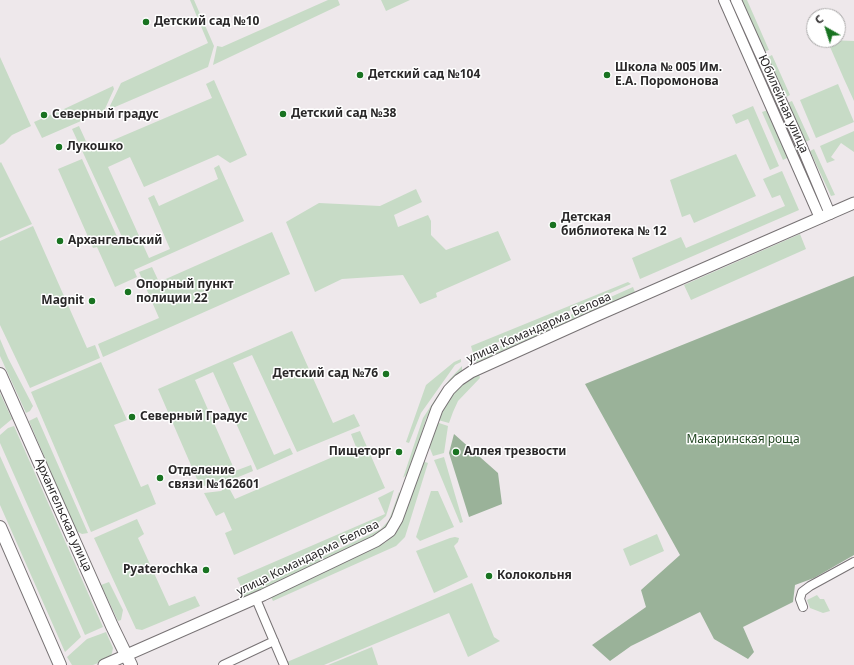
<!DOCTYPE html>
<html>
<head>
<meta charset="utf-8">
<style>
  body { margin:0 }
  #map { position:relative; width:854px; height:665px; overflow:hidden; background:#eee8eb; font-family:"Noto Sans",sans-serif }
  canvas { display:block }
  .north { position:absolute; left:806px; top:8px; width:40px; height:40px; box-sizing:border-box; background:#fff; border:1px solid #aaa9a9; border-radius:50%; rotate:321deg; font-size:11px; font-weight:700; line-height:16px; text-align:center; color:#2a2829 }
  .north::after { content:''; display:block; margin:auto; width:14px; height:18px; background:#197321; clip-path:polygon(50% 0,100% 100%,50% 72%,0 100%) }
</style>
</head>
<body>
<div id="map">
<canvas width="854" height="665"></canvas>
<div class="north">С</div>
</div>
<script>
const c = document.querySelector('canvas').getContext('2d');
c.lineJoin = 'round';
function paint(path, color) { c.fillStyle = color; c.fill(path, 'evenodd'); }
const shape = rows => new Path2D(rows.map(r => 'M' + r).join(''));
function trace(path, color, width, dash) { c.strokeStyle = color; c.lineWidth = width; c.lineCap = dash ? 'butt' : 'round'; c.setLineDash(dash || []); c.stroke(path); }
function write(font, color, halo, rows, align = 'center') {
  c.font = font + ' "Noto Sans",sans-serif'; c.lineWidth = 3; c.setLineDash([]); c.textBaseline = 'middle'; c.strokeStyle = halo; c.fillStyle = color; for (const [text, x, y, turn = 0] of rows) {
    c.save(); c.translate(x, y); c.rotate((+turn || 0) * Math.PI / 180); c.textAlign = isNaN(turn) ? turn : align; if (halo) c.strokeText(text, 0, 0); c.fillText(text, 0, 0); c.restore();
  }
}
paint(shape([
  [190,0,194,0,214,46,208,67,108,110,121,83,208,43],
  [328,0,338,0,340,5,213,65,217,46,222,47],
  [381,0,410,0,386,11],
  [740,0,747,0,769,50,763,52],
  [827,40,854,41,854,101,844,79],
  [772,55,790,95,784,98,766,58],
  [0,57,31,126,12,135,4,143,0,145],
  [214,80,247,155,230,163,218,155,144,187,130,157,108,167,149,258,170,249,148,198,154,195,159,206,218,179,214,168,219,165,244,221,134,270,137,277,115,287,97,247,93,248,58,169,82,159,119,241,123,239,72,129,79,126,90,150,212,98,206,84],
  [838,84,854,122,816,138,800,100],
  [113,86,114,89,104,111,42,138,34,122,64,109],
  [792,101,810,140,805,142,787,103],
  [753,106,779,166,770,170,748,119,736,124,732,115],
  [779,106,818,193,814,195,775,108],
  [768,110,789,157,783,160,762,112],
  [854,131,854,152,841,143,831,157,835,160,827,163,820,146],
  [814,149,835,195,831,196,810,151],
  [736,154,756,196,694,223,690,214,682,217,670,180],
  [1,162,32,224,0,238,0,163],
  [782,171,799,210,640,279,632,258,681,237,686,248,785,206,780,195,772,198,763,179],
  [416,189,422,202,394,215,398,227,428,215,431,221,431,235,446,250,498,231,511,260,436,293,437,297,420,304,403,275,342,279,315,292,286,222,319,203,380,206],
  [33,226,87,348,95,345,100,358,30,388,0,325,0,241],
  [272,232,290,274,103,357,98,344,159,318,139,272,152,267,159,282],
  [800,234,806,249,691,300,684,285],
  [628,282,631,284,473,353,471,346],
  [633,287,636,295,478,366,474,358],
  [292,331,333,423,354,414,360,426,297,452,252,355,233,363,274,455,290,448,293,454,257,470,213,372,195,380,235,471,251,465,253,471,219,485,200,486,158,389],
  [0,339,8,358,33,406,30,411,26,413,0,356],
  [461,359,461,362,455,365,421,413,409,443,406,442,426,385,454,362],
  [101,362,127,420,114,425,141,487,148,484,156,504,91,532,31,392],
  [462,366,462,372,439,396,426,419,410,471,403,478,423,418,438,395,449,380],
  [478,371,480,378,458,401,453,412,449,423,438,420,444,404,457,386],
  [0,393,12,419,0,429],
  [37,417,88,533,82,534,76,531,29,421],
  [436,422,448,426,444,453,433,456,429,446],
  [14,426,103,627,85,635,0,443,0,435,8,428],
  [360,431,385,488,234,555,225,533,232,530,224,512,216,516,204,493,221,491,228,486,235,499,356,447,351,434],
  [0,456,81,637,65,652,0,505],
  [444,457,463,522,460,523,434,460],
  [422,461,428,463,405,537,396,546,273,601,270,595,386,542,398,530],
  [394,490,386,516,377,524,243,591,237,578,385,514,378,498],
  [431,491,438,491,454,527,420,541,416,537],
  [399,492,401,495,394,515,387,528,377,536,252,595,242,598,244,594,381,529,389,520],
  [137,519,144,534,138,538,169,606,195,596,200,606,142,630,136,629,94,538],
  [657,534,664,551,630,566,623,549],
  [455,537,459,538,458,542,454,546,468,577,434,593,416,551,450,538],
  [109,582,123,610,121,620,118,621,101,585],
  [472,583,494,637,500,641,468,657,449,613,324,665,288,665,287,662],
  [817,595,820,599,824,599,830,611,823,613,810,608,807,600],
  [106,632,113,648,112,653,110,657,106,660,93,665,72,665,67,657,87,639],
  [372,647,378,665,328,665]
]), '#c7dbc6');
paint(shape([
  [854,276,854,555,814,578,795,585,793,602,743,627,754,652,748,659,714,639,700,612,631,646,610,661,592,645,646,607,641,590,680,555,585,384],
  [454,434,498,473,502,504,469,517,449,453]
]), '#9ab299');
const minor = shape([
  [256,599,284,665],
  [803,607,800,599,802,592,810,586,854,562],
  [223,665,274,641]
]);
const tertiary = shape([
  [724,0,820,218],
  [736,0,802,147,830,214]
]);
const secondary = shape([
  [104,665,263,595,376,541,390,531,397,519,437,409,449,390,459,380,471,372,593,317,854,203]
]);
const primary = shape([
  [0,374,112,626,131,665],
  [0,527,60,665]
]);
trace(minor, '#777274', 10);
trace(tertiary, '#777274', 12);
trace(secondary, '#777274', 13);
trace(primary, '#777274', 14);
trace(minor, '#fff', 8);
trace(tertiary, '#fff', 10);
trace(secondary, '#fff', 11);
trace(primary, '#fff', 12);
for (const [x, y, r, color] of [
  [146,22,4,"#197321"],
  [360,75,4,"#197321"],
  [607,75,4,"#197321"],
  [283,114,4,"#197321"],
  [44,115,4,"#197321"],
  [59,147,4,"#197321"],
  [553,225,4,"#197321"],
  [60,241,4,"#197321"],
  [128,292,4,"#197321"],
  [92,301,4,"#197321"],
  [386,374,4,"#197321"],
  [132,417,4,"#197321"],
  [399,452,4,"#197321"],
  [456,452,4,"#197321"],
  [160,478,4,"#197321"],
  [206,570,4,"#197321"],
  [489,576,4,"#197321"]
]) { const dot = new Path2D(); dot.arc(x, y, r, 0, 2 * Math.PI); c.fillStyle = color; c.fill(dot); trace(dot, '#fff', 1.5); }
write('bold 12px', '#2a2829', '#fff', [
  ["Детский сад №10",154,22],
  ["Школа № 005 Им.",615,68],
  ["Е.А. Поромонова",615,82],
  ["Детский сад №104",368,75],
  ["Детский сад №38",291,114],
  ["Северный градус",52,115],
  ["Лукошко",67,147],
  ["Детская",561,218],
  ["библиотека № 12",561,232],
  ["Архангельский",68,241],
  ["Опорный пункт",136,285],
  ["полиции 22",136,299],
  ["Magnit",84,301,"right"],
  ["Детский сад №76",378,374,"right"],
  ["Северный Градус",140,417],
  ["Пищеторг",391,452,"right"],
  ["Аллея трезвости",464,452],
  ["Отделение",168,471],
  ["связи №162601",168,485],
  ["Pyaterochka",198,570,"right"],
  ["Колокольня",497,576]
], 'left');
write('12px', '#2a2829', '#fff', [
  ["Юбилейная улица",783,104,66],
  ["улица Командарма Белова",539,328,-24],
  ["Архангельская улица",63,515,66],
  ["улица Командарма Белова",308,558,-26]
]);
write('12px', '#214621', '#fff', [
  ["Макаринская роща",743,440]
]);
</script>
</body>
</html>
